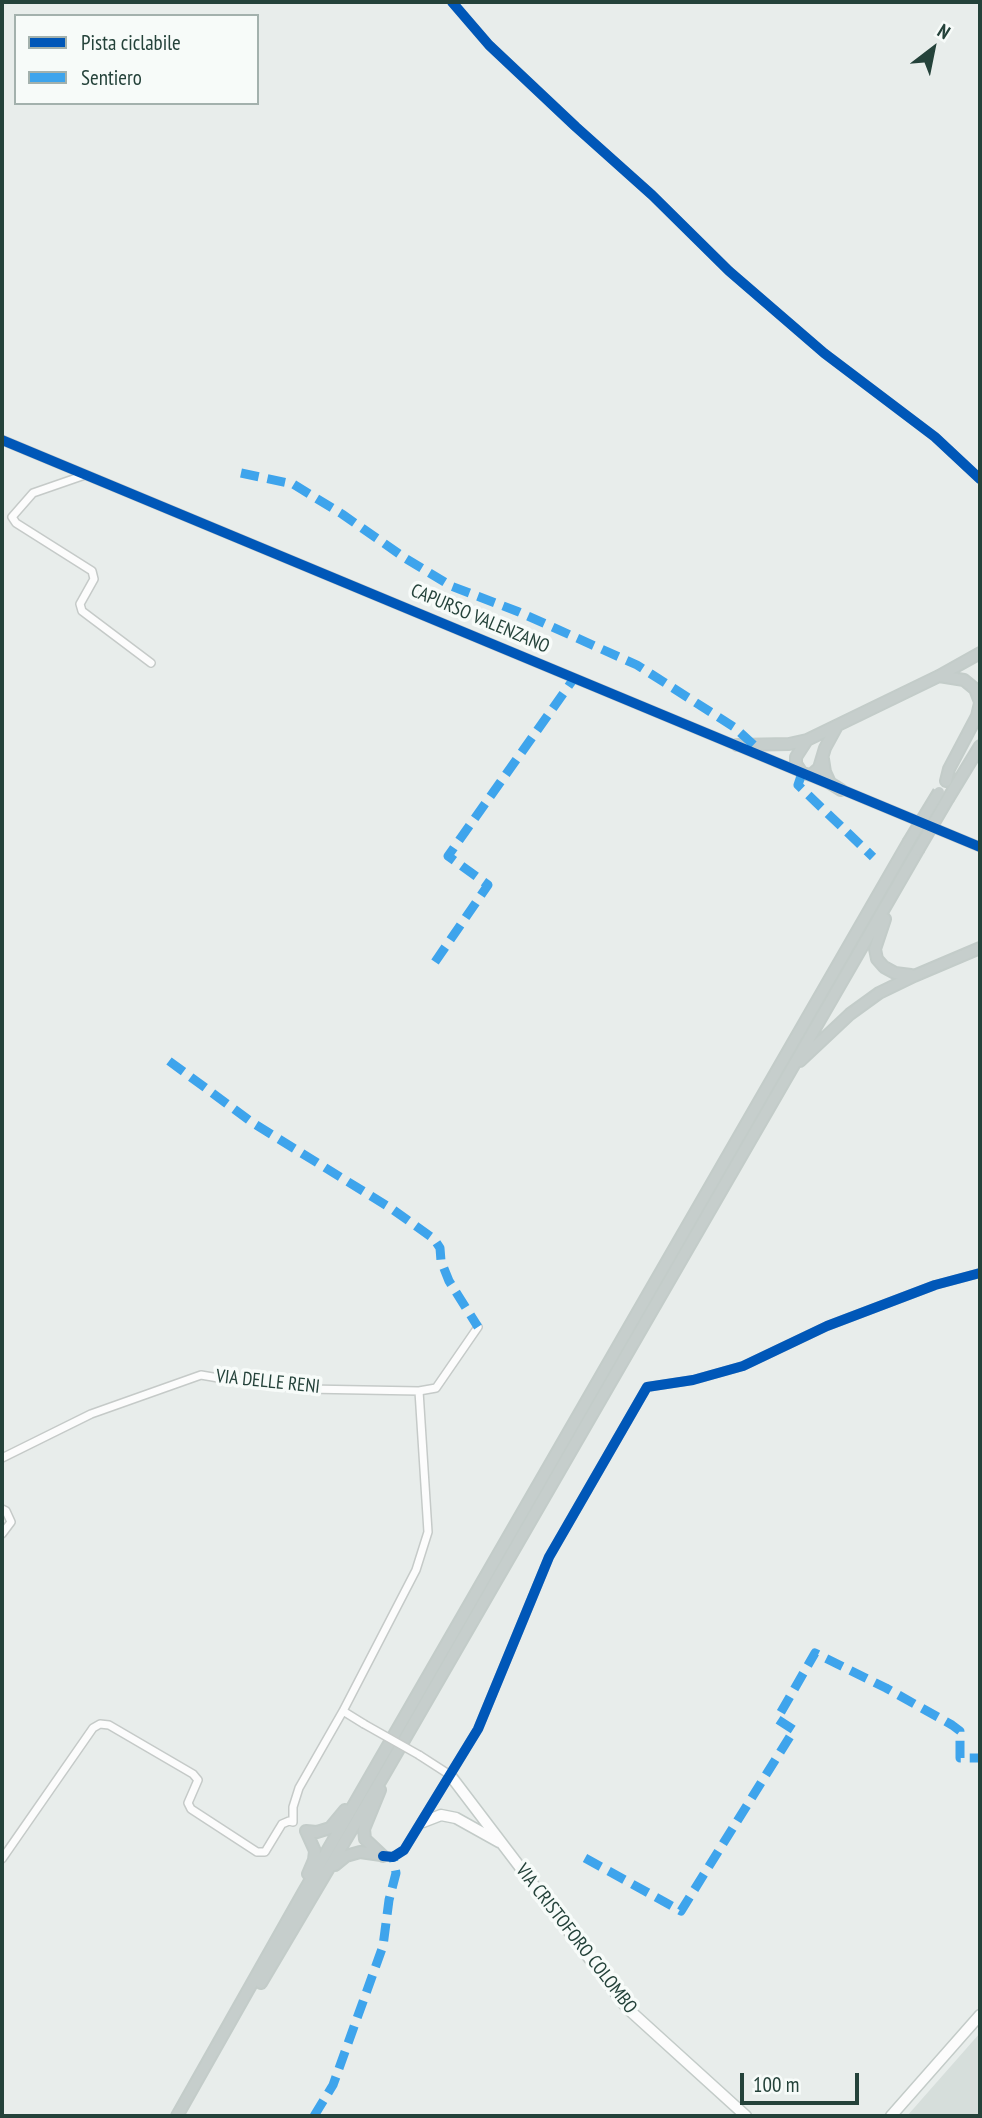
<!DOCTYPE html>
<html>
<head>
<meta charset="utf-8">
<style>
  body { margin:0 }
  #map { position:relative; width:982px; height:2118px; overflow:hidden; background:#e8edeb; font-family:"PT Sans Narrow",sans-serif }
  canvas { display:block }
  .frame { position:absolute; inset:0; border:4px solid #24423a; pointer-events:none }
  .legend { position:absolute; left:14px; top:14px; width:245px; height:91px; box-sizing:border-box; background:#f7fbf9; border:2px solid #a3b1ad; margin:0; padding:9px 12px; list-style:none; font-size:21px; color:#24423a }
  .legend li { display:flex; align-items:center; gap:14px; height:35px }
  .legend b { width:35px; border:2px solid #a3b1ad }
  .north { position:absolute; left:898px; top:14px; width:70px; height:70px; -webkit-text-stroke:5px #f7fbf9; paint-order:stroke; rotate:32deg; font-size:19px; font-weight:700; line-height:28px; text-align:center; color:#24423a }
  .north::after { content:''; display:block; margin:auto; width:24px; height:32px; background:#24423a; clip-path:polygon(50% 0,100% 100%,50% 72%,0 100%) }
  .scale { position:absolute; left:740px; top:2073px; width:119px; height:32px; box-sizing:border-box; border:4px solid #24423a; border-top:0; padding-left:9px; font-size:21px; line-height:24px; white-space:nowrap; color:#24423a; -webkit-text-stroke:5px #f7fbf9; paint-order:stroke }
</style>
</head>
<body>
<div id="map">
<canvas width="982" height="2118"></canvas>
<div class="frame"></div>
<ul class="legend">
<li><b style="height:9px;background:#0057b8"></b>Pista ciclabile</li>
<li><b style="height:9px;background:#3ea4ec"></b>Sentiero</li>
</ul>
<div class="north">N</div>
<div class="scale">100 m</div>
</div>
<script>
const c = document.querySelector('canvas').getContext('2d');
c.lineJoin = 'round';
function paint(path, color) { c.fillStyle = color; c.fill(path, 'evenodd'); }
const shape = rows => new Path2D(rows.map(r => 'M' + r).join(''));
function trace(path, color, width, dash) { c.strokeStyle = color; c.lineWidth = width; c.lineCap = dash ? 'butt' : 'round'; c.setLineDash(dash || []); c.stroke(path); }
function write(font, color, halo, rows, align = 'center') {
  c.font = font + ' "PT Sans Narrow",sans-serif'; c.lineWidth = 7; c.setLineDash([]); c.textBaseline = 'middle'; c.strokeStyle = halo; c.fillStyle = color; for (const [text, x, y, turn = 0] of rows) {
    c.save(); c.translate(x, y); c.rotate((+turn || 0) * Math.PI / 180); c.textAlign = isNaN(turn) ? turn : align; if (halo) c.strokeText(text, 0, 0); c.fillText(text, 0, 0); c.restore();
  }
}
paint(shape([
  [980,2033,980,2116,907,2116]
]), '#d6dedb');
const minor = shape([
  [452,2,489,45,576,127,652,195,729,271,824,353,935,437,980,479],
  [85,475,33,493,12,517,16,523,92,571,94,579,80,604,82,611,151,663],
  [2,1458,91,1414,201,1375,236,1381,307,1389,419,1391,436,1388,478,1327],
  [2,1509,6,1511,11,1522,2,1534],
  [343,1711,364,1724],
  [419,1755,450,1775],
  [293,1822,293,1807,299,1788,343,1711,416,1570,428,1532,419,1391],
  [383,1856,393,1857,404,1850,478,1729,549,1557,647,1387,693,1380,743,1366,827,1326,935,1285,980,1273],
  [2,1859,93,1728,100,1724,109,1725,193,1774,198,1780,188,1803,191,1809,257,1852,265,1852,282,1824,289,1821,293,1822]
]);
const tertiary = shape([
  [2,440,980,847]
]);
const secondary = shape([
  [450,1775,627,2008,746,2116],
  [423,1822,441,1815,456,1818,499,1842],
  [891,2116,980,2015]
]);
const trunk = shape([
  [939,676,964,680,975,689,980,702],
  [807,740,796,757,796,764,802,773,811,775,819,768,825,748,837,726],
  [737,745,789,744,807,740,939,676,980,653],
  [823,759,825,772,830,783,841,790],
  [946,781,949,769,977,716,980,703],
  [949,797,980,746],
  [885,919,875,949,877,959,884,967,895,973,911,975],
  [800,1061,850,1014,879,993,914,976,980,948],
  [380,1790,364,1829,365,1839,383,1856],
  [306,1831,317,1832,330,1828,345,1810],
  [306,1831,315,1851,314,1860,308,1874],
  [335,1865,346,1856,360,1852,381,1855],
  [261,1983,384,1775,918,850],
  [177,2116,303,1893,908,843]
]);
trace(minor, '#c5cac8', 10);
trace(tertiary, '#c5cac8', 11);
trace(secondary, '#c3cbc8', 13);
trace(trunk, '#c3ccc9', 14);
trace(minor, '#fcfcfc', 7);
trace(tertiary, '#fcfcfc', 8);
trace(secondary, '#fcfcfc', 10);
trace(trunk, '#c6cecc', 10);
const minorBridge = shape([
  [364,1724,419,1755]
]);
const trunkBridge = shape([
  [908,843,939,792],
  [918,850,949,797]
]);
trace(minorBridge, '#c5cac8', 10, []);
trace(trunkBridge, '#c3ccc9', 14, []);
trace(minorBridge, '#fcfcfc', 7);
trace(trunkBridge, '#c6cecc', 10);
trace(shape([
  [241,473,293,484,342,514,405,558,451,586,519,612,637,665,734,727,755,746],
  [802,773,798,785,873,857],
  [435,962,488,885,448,856,575,677],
  [169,1061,253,1123,392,1209,434,1239,440,1248,441,1261,449,1281,478,1327],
  [585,1858,681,1911,794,1730,777,1719,815,1653,886,1688,952,1725,960,1731,960,1758,980,1758],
  [314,2116,333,2085,383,1946,389,1900,396,1873,393,1857]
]), '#3ea4ec', 9, [18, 9]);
trace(shape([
  [452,2,489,45,576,127,652,195,729,271,824,353,935,437,980,479],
  [2,440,980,847],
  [383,1856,393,1857,404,1850,478,1729,549,1557,647,1387,693,1380,743,1366,827,1326,935,1285,980,1273]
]), '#0057b8', 10);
write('19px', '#24423a', '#f7fbf9', [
  ["CAPURSO VALENZANO",480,619,23],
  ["VIA DELLE RENI",268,1382,6],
  ["VIA CRISTOFORO COLOMBO",576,1939,52]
]);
</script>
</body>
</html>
